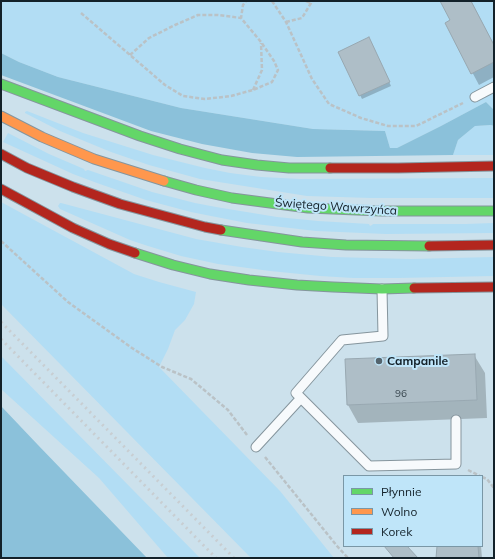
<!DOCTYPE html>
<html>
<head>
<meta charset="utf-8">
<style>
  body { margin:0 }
  #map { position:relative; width:495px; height:559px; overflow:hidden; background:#cce1ec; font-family:Mulish,sans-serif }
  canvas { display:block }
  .frame { position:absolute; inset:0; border:2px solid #132129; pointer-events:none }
  .legend { position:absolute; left:343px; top:475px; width:140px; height:72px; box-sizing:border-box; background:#bfe5f9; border:1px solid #7a97a6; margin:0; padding:5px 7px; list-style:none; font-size:12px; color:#132129 }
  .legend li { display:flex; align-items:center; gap:8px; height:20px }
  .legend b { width:20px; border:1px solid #7a97a6 }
</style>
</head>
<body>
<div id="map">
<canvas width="495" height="559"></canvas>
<div class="frame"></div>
<ul class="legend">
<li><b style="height:5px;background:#63d668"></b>Płynnie</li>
<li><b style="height:5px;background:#ff974d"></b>Wolno</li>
<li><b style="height:5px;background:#b3261e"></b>Korek</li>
</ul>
</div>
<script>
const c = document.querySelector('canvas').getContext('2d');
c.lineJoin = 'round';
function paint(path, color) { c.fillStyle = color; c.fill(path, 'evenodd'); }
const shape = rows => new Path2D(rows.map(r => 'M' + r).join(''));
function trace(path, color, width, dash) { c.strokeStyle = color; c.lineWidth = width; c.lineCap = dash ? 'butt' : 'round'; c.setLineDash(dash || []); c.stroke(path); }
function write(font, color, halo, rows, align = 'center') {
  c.font = font + ' Mulish,sans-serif'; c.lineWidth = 4; c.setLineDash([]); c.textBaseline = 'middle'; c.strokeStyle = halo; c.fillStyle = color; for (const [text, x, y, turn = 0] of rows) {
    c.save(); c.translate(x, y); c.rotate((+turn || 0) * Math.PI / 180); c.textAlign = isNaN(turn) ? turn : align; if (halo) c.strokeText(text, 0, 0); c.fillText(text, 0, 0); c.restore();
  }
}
paint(shape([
  [1,1,494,1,494,110,486,102,441,126,397,148,390,148,385,131,313,129,181,108,58,77,19,62,1,53],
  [27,111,83,133,153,155,205,168,230,173,261,177,300,179,494,178,494,198,371,198,307,196,200,179,149,165,111,152,60,131,25,113,25,112],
  [491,125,494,126,494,155,453,155,458,140,475,126],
  [8,133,49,154,84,169,85,171,88,170,152,192,195,203,216,207,277,217,318,221,369,224,370,226,372,225,373,224,466,224,494,223,494,233,386,234,316,231,247,223,211,216,191,212,146,200,97,183,73,174,3,142],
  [1,202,134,274,159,282,196,292,194,304,185,320,175,330,168,349,159,367,280,491,334,558,251,558,1,304],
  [60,203,61,203,196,239,242,247,278,252,332,257,371,258,411,259,494,257,494,276,398,278,353,278,320,276,270,271,218,264,181,256,148,246,130,240,60,209,58,206],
  [1,356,200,558,168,558,99,478,1,389]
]), '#b2ddf4');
paint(shape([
  [1,53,19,62,58,77,181,108,313,129,385,131,390,148,397,148,441,126,486,102,494,110,494,126,491,125,475,126,458,140,453,155,297,157,252,153,202,144,151,131,1,75],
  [1,406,38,445,147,558,1,558]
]), '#8bc1da');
paint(shape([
  [441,1,471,1,494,45,494,77,479,85,446,23,452,20],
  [371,42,391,86,362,99,360,95],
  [474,355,485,373,487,418,358,423,348,405],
  [438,546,481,546,482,558,437,558]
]), '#0003');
const building = shape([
  [440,1,471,1,494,45,494,62,471,74,445,23,450,20,440,1],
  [369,37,390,82,359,96,338,52,369,37],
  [475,354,477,400,347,405,345,359,475,354],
  [384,546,407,546,418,558,394,558,384,546],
  [437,546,478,546,479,558,436,558,437,546]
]);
paint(building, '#aebec7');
trace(building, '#98a8b1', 1);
const lane = shape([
  [475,97,494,87],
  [382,289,383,336,342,340,296,393,369,466,456,464,456,420],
  [256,447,301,398]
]);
const fast = shape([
  [1,84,140,136,180,149,222,160,257,165,289,168,330,168],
  [164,181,196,190,232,198,308,208,381,211,494,211],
  [221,230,302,242,346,245,429,246],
  [135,253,173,265,210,274,249,280,297,285,333,287,382,289,414,288]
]);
const slow = shape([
  [1,116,42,137,94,159,164,181]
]);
const jam = shape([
  [1,154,27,168,73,187,120,204,205,227,221,230],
  [330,168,398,168,494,166],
  [1,189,73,228,109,244,135,253],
  [429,246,494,245],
  [414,288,494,287]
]);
trace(lane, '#85959d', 11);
trace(fast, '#85959d', 11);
trace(slow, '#85959d', 11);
trace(jam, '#85959d', 11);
trace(shape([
  [272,1,286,22,312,79,329,104,361,118,388,126,416,126,463,103],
  [306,1,311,3],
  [81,13,165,85,183,96,205,99,231,96,253,90,272,82,278,70,274,61,261,42,241,18,243,5,246,1],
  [286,22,302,18,311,3,311,1],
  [130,55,149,38,175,25,198,15,218,15,241,18],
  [253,90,262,70,261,43],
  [1,241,68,302,132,348,162,367,191,379,228,410,247,435],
  [265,457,337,546,348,558],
  [468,470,480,476],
  [482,477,487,479,494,488]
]), '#bac2c6', 2.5, [4, 2]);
trace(lane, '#f7fafc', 9);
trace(fast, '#63d668', 9);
trace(slow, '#ff974d', 9);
trace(jam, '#b3261e', 9);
trace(shape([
  [1,322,234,558],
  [1,339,216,558]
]), '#c8ced2', 3, [2, 4]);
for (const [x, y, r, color] of [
  [379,361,4,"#54646d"]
]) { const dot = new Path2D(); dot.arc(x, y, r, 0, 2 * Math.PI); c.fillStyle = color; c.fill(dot); trace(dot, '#bfe5f9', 1.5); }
write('10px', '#3a4850', null, [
  ["96",401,394]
]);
write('12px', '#132129', '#bfe5f9', [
  ["Świętego Wawrzyńca",336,207,4]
]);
write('bold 12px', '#132129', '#bfe5f9', [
  ["Campanile",387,361]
], 'left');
</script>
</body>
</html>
